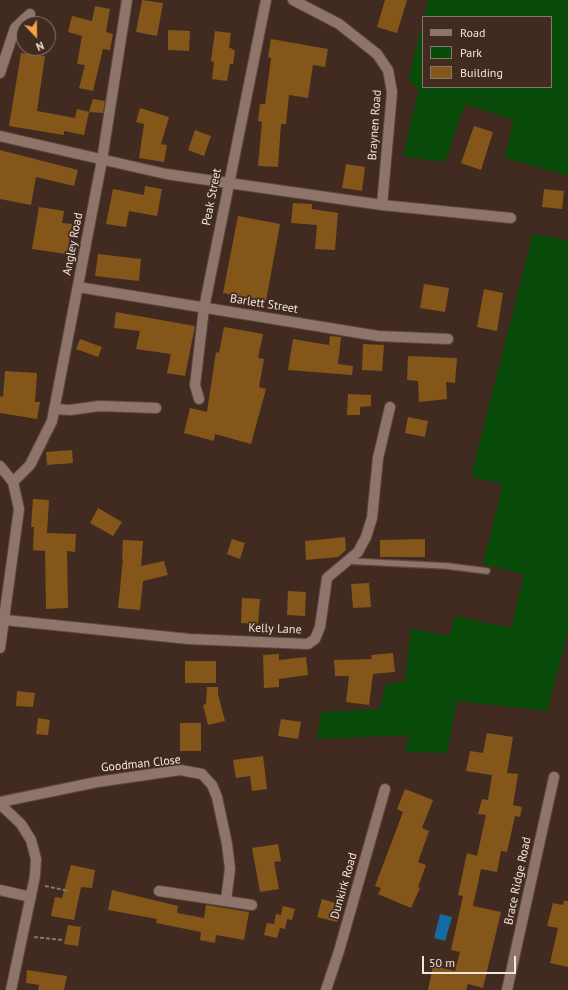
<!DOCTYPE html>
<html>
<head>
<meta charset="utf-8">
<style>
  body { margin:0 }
  #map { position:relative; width:568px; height:990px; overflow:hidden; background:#412b21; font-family:"PT Sans",sans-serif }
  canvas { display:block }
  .legend { position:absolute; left:422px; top:16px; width:130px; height:72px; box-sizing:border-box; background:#412b21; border:1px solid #88756d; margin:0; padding:5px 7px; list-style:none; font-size:12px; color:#f3e4de }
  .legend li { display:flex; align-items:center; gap:8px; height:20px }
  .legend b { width:20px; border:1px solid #88756d }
  .north { position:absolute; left:16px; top:16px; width:40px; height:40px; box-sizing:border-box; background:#412b21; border:1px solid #88756d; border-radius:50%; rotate:158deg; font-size:11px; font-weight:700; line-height:16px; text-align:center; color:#f3e4de }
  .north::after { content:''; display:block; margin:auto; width:14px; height:18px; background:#f6a247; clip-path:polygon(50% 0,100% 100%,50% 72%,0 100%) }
  .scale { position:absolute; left:422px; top:956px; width:94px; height:18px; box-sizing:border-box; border:2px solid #f3e4de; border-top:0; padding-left:5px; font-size:12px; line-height:14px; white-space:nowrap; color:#f3e4de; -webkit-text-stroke:3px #412b21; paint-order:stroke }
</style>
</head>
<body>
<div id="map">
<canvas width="568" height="990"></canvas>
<ul class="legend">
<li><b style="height:5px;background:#8f7569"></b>Road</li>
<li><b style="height:11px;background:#094c0a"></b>Park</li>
<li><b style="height:11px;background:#84561a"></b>Building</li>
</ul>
<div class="north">N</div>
<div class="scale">50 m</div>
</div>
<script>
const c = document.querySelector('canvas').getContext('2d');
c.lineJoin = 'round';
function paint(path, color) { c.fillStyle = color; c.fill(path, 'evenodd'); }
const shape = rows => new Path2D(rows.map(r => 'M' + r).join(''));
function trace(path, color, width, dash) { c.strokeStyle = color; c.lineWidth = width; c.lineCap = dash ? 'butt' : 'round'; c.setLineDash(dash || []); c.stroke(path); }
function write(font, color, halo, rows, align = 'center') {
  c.font = font + ' "PT Sans",sans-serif'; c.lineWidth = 3.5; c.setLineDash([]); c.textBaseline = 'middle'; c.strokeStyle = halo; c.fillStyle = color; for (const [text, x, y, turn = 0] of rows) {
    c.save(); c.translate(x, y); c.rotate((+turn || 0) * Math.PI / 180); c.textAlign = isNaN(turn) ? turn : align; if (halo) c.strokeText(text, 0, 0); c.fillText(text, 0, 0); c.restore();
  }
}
paint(shape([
  [428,0,568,0,568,176,504,157,514,120,465,104,445,162,403,156,419,89,408,80,423,21,423,87,551,87,551,17,424,17],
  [533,234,568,240,568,632,547,711,457,701,447,753,405,752,408,735,317,739,321,712,380,709,386,684,405,682,411,628,449,636,455,616,511,628,524,575,483,564,503,485,471,476]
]), '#094c0a');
paint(shape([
  [440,914,452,917,445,941,434,938]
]), '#146ba4');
paint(shape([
  [142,0,163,3,157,36,136,32],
  [385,0,407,0,397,33,377,27],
  [95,6,110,9,106,32,113,34,110,50,103,49,93,91,79,88,85,65,77,64,82,36,68,32,72,16,92,21],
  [168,30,190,31,189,51,168,50],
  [215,31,231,33,229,47,235,51,233,64,230,64,227,81,212,79,214,62,211,61],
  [271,39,328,49,325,67,313,65,308,98,289,95,286,124,281,124,278,167,258,166,262,122,258,121,260,104,265,104,271,58,268,57],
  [21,53,45,56,37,111,75,118,77,109,89,112,84,135,64,131,64,135,9,126],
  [93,99,105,101,103,113,89,112],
  [140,108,169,117,161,144,167,145,164,162,139,158,144,124,136,122],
  [474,126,493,132,481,170,461,163],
  [195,130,211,136,204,156,188,150],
  [0,150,78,170,74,186,36,177,31,205,0,199],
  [346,164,365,167,362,191,342,188],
  [145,186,162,189,157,216,129,211,126,227,106,224,113,189,144,195],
  [544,189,564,191,562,209,542,207],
  [293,203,312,204,312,209,338,213,335,250,315,249,317,225,291,223],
  [39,207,64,211,62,223,72,224,67,254,32,249],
  [238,216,280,224,266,301,223,293],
  [98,254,141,259,139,281,95,276],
  [424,284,449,288,445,312,420,308],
  [484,289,503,293,497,331,477,327],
  [116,312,195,326,185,376,167,373,171,354,136,349,140,331,114,328],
  [224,327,263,334,258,358,264,359,259,387,266,389,251,444,215,434,214,441,184,433,190,408,207,412,216,352,219,353],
  [330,336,341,337,338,364,353,366,352,375,288,370,293,339,329,345],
  [80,339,102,347,98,357,76,349],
  [363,344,384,345,382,371,362,370],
  [408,356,457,358,455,383,446,382,447,399,419,402,418,381,407,380],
  [5,371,37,373,35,402,40,402,37,419,0,413,0,396,3,397],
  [348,394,371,395,371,406,360,407,360,415,347,415],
  [408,417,428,421,425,437,405,433],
  [72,450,73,463,47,465,46,452],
  [33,499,49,500,47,533,76,534,75,552,67,551,68,608,46,609,45,551,33,550,34,527,31,527],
  [98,508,122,522,113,536,90,523],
  [345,537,346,550,338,557,306,560,305,541],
  [232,539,245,543,240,559,227,554],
  [425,539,425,557,380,557,380,540],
  [123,540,143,541,141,566,164,561,168,575,143,581,140,610,118,608,123,559,122,559],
  [369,583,371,607,353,608,351,584],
  [288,591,306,592,305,616,287,615],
  [242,598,260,599,258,624,241,623],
  [393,653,395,672,373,674,369,705,346,702,349,676,335,676,334,660,372,659,371,655],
  [279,654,279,660,306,657,308,675,279,679,279,687,264,688,263,655],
  [185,661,216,661,216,683,185,683],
  [207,687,218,687,218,694,225,721,208,725,203,705,206,704],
  [17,691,35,693,33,707,16,706],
  [38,718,50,720,48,735,36,734],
  [281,719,301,722,298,739,278,736],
  [180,723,201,723,201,751,180,751],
  [487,733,513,737,507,773,518,774,513,805,522,807,520,817,515,816,507,852,501,851,497,872,481,869,473,906,501,912,483,988,468,984,466,990,428,990,433,966,455,971,460,952,451,950,463,896,458,895,467,853,477,856,486,815,478,814,482,799,488,800,492,775,466,771,470,751,483,753],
  [263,756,267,789,252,791,250,776,236,778,233,760],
  [405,789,433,800,422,828,429,831,418,862,426,865,418,887,420,888,411,908,378,894,381,888,375,886,403,812,397,809],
  [278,844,281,861,274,862,279,889,260,892,252,848],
  [71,865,95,870,92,888,81,887,74,920,51,916,55,897,62,898],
  [112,890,178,906,177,913,204,918,206,905,249,912,244,940,216,935,215,943,200,940,201,932,156,923,157,919,108,910],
  [322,899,342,905,337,922,317,917],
  [564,901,568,901,568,967,550,963,558,928,547,926,553,903,563,905],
  [283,906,295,909,292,920,287,919,285,929,280,928,277,938,264,935,267,923,274,924,276,914,281,915],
  [68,925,81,927,78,946,64,944],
  [27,970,67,976,64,990,38,990,39,985,26,983]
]), '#84561a');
const lane = shape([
  [348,561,447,566,487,571]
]);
const street = shape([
  [293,0,339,24,377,54,388,70,392,92,382,205],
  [0,73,15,28,30,14],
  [0,136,166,174,382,205,511,218],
  [78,287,378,336,448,339],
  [199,399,195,385,204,308,266,0],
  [54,409,70,410,99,406,156,408],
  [0,466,13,482,19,509,0,648],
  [13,482,30,465,52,421,102,160,127,0],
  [5,620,189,639,308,644,315,639,320,627,327,578,358,552,366,537,372,518,378,458,390,407],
  [0,802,97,782,180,770,202,774,212,785,217,797,227,844,230,869,226,900],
  [0,804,21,824,31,840,36,859,35,876,11,990],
  [0,890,31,897],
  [159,891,252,905],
  [326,990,339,951,385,789],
  [507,990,554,777]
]);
trace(lane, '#5c4941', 8);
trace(street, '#5c4941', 12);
trace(shape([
  [45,886,69,891],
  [34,937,62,940]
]), '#88756c', 2, [4, 2]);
trace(lane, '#8f7569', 5.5);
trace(street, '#8f7569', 10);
write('12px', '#f3e4de', '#412b21', [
  ["Braynen Road",375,125,-86],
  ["Peak Street",212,197,-79],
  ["Angley Road",73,244,-79],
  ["Barlett Street",264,304,9],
  ["Kelly Lane",275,629,2],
  ["Goodman Close",141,764,-6],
  ["Brace Ridge Road",518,881,-78],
  ["Dunkirk Road",344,886,-74]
]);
</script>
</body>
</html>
